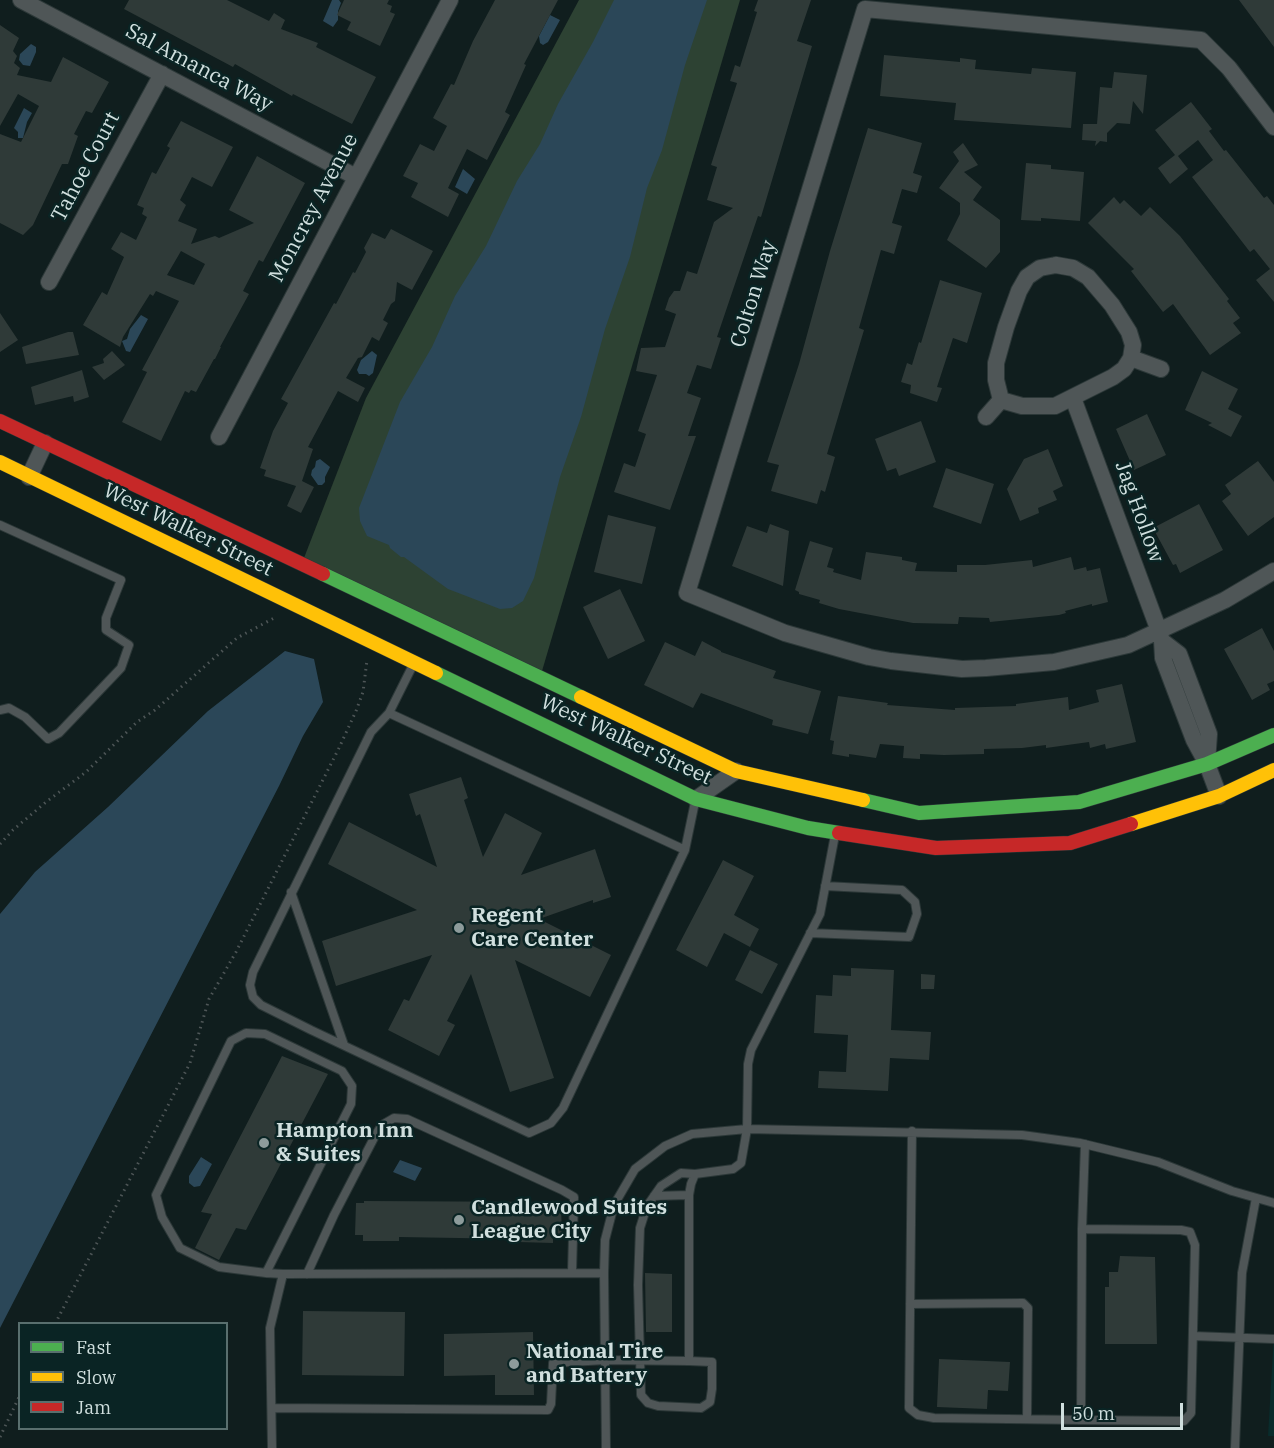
<!DOCTYPE html>
<html>
<head>
<meta charset="utf-8">
<style>
  body { margin:0 }
  #map { position:relative; width:1274px; height:1448px; overflow:hidden; background:#101e1e; font-family:"IBM Plex Serif",serif }
  canvas { display:block }
  .legend { position:absolute; left:18px; top:1322px; width:210px; height:108px; box-sizing:border-box; background:#0a2424; border:2px solid #596f6e; margin:0; padding:8px 10px; list-style:none; font-size:18px; color:#d0dfde }
  .legend li { display:flex; align-items:center; gap:12px; height:30px }
  .legend b { width:30px; border:2px solid #596f6e }
  .scale { position:absolute; left:1061px; top:1403px; width:122px; height:27px; box-sizing:border-box; border:3px solid #d0dfde; border-top:0; padding-left:8px; font-size:18px; line-height:21px; white-space:nowrap; color:#d0dfde; -webkit-text-stroke:4px #0a2424; paint-order:stroke }
</style>
</head>
<body>
<div id="map">
<canvas width="1274" height="1448"></canvas>
<ul class="legend">
<li><b style="height:8px;background:#4caf50"></b>Fast</li>
<li><b style="height:8px;background:#ffc107"></b>Slow</li>
<li><b style="height:8px;background:#c62828"></b>Jam</li>
</ul>
<div class="scale">50 m</div>
</div>
<script>
const c = document.querySelector('canvas').getContext('2d');
c.lineJoin = 'round';
function paint(path, color) { c.fillStyle = color; c.fill(path, 'evenodd'); }
const shape = rows => new Path2D(rows.map(r => 'M' + r).join(''));
function trace(path, color, width, dash) { c.strokeStyle = color; c.lineWidth = width; c.lineCap = dash ? 'butt' : 'round'; c.setLineDash(dash || []); c.stroke(path); }
function write(font, color, halo, rows, align = 'center') {
  c.font = font + ' "IBM Plex Serif",serif'; c.lineWidth = 5; c.setLineDash([]); c.textBaseline = 'middle'; c.strokeStyle = halo; c.fillStyle = color; for (const [text, x, y, turn = 0] of rows) {
    c.save(); c.translate(x, y); c.rotate((+turn || 0) * Math.PI / 180); c.textAlign = isNaN(turn) ? turn : align; if (halo) c.strokeText(text, 0, 0); c.fillText(text, 0, 0); c.restore();
  }
}
paint(shape([
  [1274,1334,1274,1436,1268,1436]
]), '#092c2c');
paint(shape([
  [579,0,740,0,542,671,304,558,366,398]
]), '#2d4233');
paint(shape([
  [332,0,339,0,341,3,338,11,338,20,333,27,323,21],
  [614,0,707,0,685,65,662,150,647,188,630,257,605,329,581,417,560,477,534,578,523,601,512,608,500,609,448,589,404,557,401,557,390,548,389,545,367,536,360,521,359,508,400,402,432,347,455,296,486,246,517,181,540,144,558,104,593,42],
  [550,15,560,20,548,42,543,45,540,43,539,36],
  [31,44,36,47,36,52,30,66,23,65,19,60,20,54],
  [24,108,32,113,27,122,23,138,18,138,18,132,14,128],
  [463,169,475,179,467,194,455,187],
  [141,315,148,319,130,352,126,351,122,341,127,339,130,329],
  [372,351,377,355,373,373,369,376,366,374,359,374,357,370,361,360],
  [320,459,330,467,325,477,325,482,322,485,318,485,311,475,312,470,315,467,316,461],
  [285,651,314,659,323,702,303,736,279,786,0,1328,0,914,35,872,108,807,208,711],
  [201,1157,212,1164,200,1186,194,1187,189,1183,189,1176],
  [400,1160,422,1168,415,1181,393,1172]
]), '#2b4758');
paint(shape([
  [129,0,227,0,269,21,274,13,285,20,281,29,318,43,316,47,376,77,352,124,293,94,292,96,235,64,233,67,124,9],
  [344,0,389,0,387,4,392,6,390,12,395,14,380,46,347,30,351,22,337,15],
  [495,0,558,0,524,64,526,65,505,112,510,115,487,160,467,149,448,188,459,194,448,217,411,197,418,183,403,176,420,144,434,151,447,126,433,118,451,84,454,85,473,41],
  [758,0,811,0,797,41,812,46,761,217,758,216,717,337,721,338,711,369,697,365,687,393,701,398,688,436,696,436,670,510,614,492,624,463,635,467,646,434,638,431,657,375,636,371,641,348,665,347,676,314,665,310,669,298,674,291,680,291,687,271,697,274,714,222,733,208,707,200,717,167,711,165,737,83,730,81,735,65,740,67,757,12,754,11],
  [1239,0,1274,0,1274,47],
  [0,25,19,38,13,51,17,56,14,63,20,68,17,75,51,82,63,57,109,82,92,113,86,111,74,134,78,136,68,164,62,164,33,225,23,235,0,223,0,134,21,142,39,106,18,94,0,126],
  [884,55,960,62,960,58,976,60,975,69,1031,74,1032,68,1076,72,1071,128,954,120,956,103,880,96],
  [1114,72,1147,75,1143,114,1133,101,1130,124,1117,123,1107,133,1107,142,1100,141,1095,146,1096,141,1082,140,1083,124,1097,124,1100,87,1112,88],
  [1191,102,1212,129,1209,131,1224,151,1226,150,1264,198,1267,196,1274,205,1274,302,1256,280,1270,269,1254,249,1250,252,1192,177,1213,160,1198,140,1178,156,1188,169,1170,184,1158,168,1175,155,1155,130],
  [181,121,233,147,212,187,192,177,180,200,186,205,178,221,197,229,191,244,215,236,219,238,254,223,229,210,257,156,305,183,263,262,259,260,243,291,249,294,220,347,221,347,215,359,214,359,196,392,191,390,189,393,185,391,161,441,122,422,147,372,142,370,179,301,156,291,153,296,150,294,123,337,120,347,83,325,102,292,107,295,124,257,111,249,121,232,136,240,147,217,142,214,144,208,137,205,152,172,156,174,170,148,167,146],
  [181,251,205,264,194,285,167,275],
  [868,128,922,143,913,173,922,176,917,193,902,189,892,223,902,226,894,254,881,250,859,328,864,330,827,454,835,457,825,492,821,490,817,504,771,491,779,465,767,462,799,364,830,251],
  [963,143,978,165,964,172,982,187,973,200,1000,220,1000,252,986,268,947,240,960,214,960,203,939,188,959,161,953,152],
  [1026,163,1051,165,1051,169,1084,172,1080,221,1041,218,1041,221,1021,220],
  [1114,197,1120,204,1124,200,1141,216,1150,207,1180,236,1229,299,1227,301,1240,318,1233,323,1241,333,1210,355,1173,304,1163,312,1131,271,1134,269,1088,223],
  [391,229,433,251,412,290,397,282,395,301,391,304,383,320,388,323,379,341,372,337,362,357,358,358,346,378,365,388,358,402,338,391,308,447,313,449,302,481,314,487,301,513,287,506,296,486,264,476,266,470,260,468,273,431,288,403,281,399,334,303,336,304,353,272,355,273,366,252,364,248,372,233,385,239],
  [940,280,982,293,967,343,953,338,937,387,942,388,937,402,910,393,911,385,901,382,907,363,912,365,919,342,921,343],
  [0,313,18,340,0,352],
  [68,332,73,332,79,355,26,364,22,347],
  [112,351,125,365,104,380,92,367,104,363,103,359],
  [82,370,89,397,74,402,73,396,35,405,31,387],
  [1202,371,1238,389,1228,409,1242,416,1231,437,1208,425,1212,423,1185,410],
  [1147,414,1166,455,1134,470,1116,429],
  [921,421,936,462,899,476,896,468,887,471,875,439],
  [1048,449,1063,486,1053,491,1057,500,1038,508,1039,513,1020,521,1007,489,1024,459],
  [1258,461,1274,482,1274,517,1248,536,1222,501,1231,494,1225,485],
  [946,468,994,484,981,524,933,507],
  [1199,504,1223,550,1180,573,1176,564,1173,565,1153,528],
  [608,515,656,527,642,584,594,572],
  [770,524,789,531,783,586,732,566,747,526,767,533],
  [810,541,833,548,827,567,834,569,833,572,861,580,866,552,902,557,902,560,917,563,915,571,957,572,957,565,985,565,1032,560,1033,567,1071,557,1074,570,1086,567,1087,571,1100,568,1108,602,1092,606,1092,604,1065,611,1066,613,1059,615,990,622,989,618,959,617,958,624,913,623,839,609,819,603,820,600,799,594,799,592,795,590],
  [620,589,645,641,608,659,583,607],
  [1262,628,1274,651,1274,681,1267,684,1270,690,1252,700,1224,649],
  [702,641,721,651,721,652,776,671,773,678,821,691,808,734,772,725,773,720,701,693,693,708,644,685,665,642,695,656],
  [1122,684,1136,742,1106,749,1105,744,1090,748,1089,742,1046,748,1046,745,1022,748,984,749,984,754,944,755,920,754,920,759,903,758,904,746,880,744,876,758,849,754,849,757,832,754,834,741,830,740,838,696,888,703,887,705,955,710,955,708,1016,706,1016,704,1068,697,1069,710,1099,702,1096,690],
  [461,777,468,798,464,800,483,857,505,813,542,833,521,875,595,849,611,897,593,903,593,900,539,919,611,955,590,997,515,960,554,1078,510,1092,471,974,447,1021,455,1025,439,1056,388,1030,404,999,409,1001,432,955,336,986,322,941,417,910,328,864,349,822,437,867,420,814,416,816,409,794],
  [723,860,754,876,734,915,759,929,750,947,724,933,707,967,676,950],
  [750,950,778,964,762,994,735,980],
  [851,968,894,970,891,1030,931,1032,929,1060,890,1058,888,1091,818,1088,819,1071,846,1072,848,1035,814,1033,816,995,832,996,833,975,851,976],
  [921,974,935,975,934,989,921,989],
  [282,1056,328,1074,246,1230,236,1228,219,1260,195,1248,212,1214,201,1212],
  [364,1201,554,1202,554,1204,561,1204,562,1237,553,1237,553,1243,518,1242,517,1239,399,1237,399,1241,363,1241,363,1235,355,1235,356,1203,364,1203],
  [1120,1256,1155,1257,1157,1344,1105,1344,1105,1287,1109,1287,1109,1272,1118,1272],
  [645,1273,672,1274,672,1332,646,1332],
  [303,1311,405,1312,404,1376,302,1375],
  [533,1332,534,1395,495,1395,495,1375,444,1376,444,1334],
  [939,1359,1010,1362,1008,1391,988,1390,987,1409,937,1407]
]), '#2f3a38');
const lane = shape([
  [0,525,121,580,106,618,106,630,129,645,121,668,59,733,48,739,25,717,9,708,0,710],
  [414,663,389,713,371,732,253,972,250,985,253,997,261,1005,311,1030,529,1133,551,1123,563,1108,685,850,695,802],
  [389,713,685,850],
  [291,892,344,1045],
  [810,933,909,937,917,914,915,902,902,890,825,886],
  [912,1131,909,1408,918,1415,934,1418,1081,1420,1184,1421,1191,1413,1195,1245,1190,1232,1181,1230,1082,1229,1081,1420],
  [654,1196,689,1195],
  [1082,1229,1085,1144],
  [266,1273,351,1104,352,1086,342,1071,265,1034,246,1033,231,1041,156,1195,162,1217,180,1248,219,1267,266,1273,283,1274,604,1273],
  [307,1274,334,1215,375,1136,382,1125,394,1118,407,1119,562,1190,574,1197,572,1273],
  [910,1304,1023,1303,1028,1308,1027,1419],
  [1193,1336,1274,1339],
  [689,1361,712,1362,712,1389,710,1402,701,1408,658,1406,648,1403,641,1395,638,1285,640,1228,647,1206,661,1186,681,1173,695,1174],
  [272,1408,548,1410,551,1404,553,1363,605,1360,689,1361,689,1195,691,1184,695,1174,733,1169,741,1163,747,1129,748,1064,751,1050,820,914,835,835],
  [272,1448,270,1328,283,1274],
  [606,1448,604,1273,605,1240,614,1205,635,1169,665,1146,692,1134,747,1129,1022,1135,1080,1143,1158,1162,1232,1191,1274,1203],
  [1235,1448,1242,1273,1256,1198]
]);
const street = shape([
  [21,0,356,177],
  [1274,127,1229,68,1201,40,865,9,687,593,785,633,869,657,891,661,962,669,986,668,1054,662,1128,645,1225,600,1274,571],
  [1056,265,1073,268,1088,277,1112,305,1129,332,1133,345,1131,358,1124,369,1113,377,1055,406,1022,406,1001,400,996,380,996,363,1006,327,1019,291,1027,277,1040,268,1056,265],
  [49,282,162,74],
  [1131,358,1161,369],
  [1073,398,1159,631,1162,641,1163,658,1194,740,1207,764,1219,796],
  [986,417,1001,400],
  [219,437,450,0],
  [29,477,45,443],
  [1162,641,1179,654,1209,734,1207,763],
  [696,799,736,771]
]);
const fast = shape([
  [323,574,581,697],
  [436,673,696,799,808,828,839,833],
  [863,800,919,813,1079,802,1207,764,1274,735]
]);
const slow = shape([
  [0,462,436,673],
  [581,697,736,771,863,800],
  [1131,824,1219,796,1274,770]
]);
const jam = shape([
  [0,421,323,574],
  [839,833,936,848,1070,843,1131,824]
]);
trace(lane, '#2c3838', 10);
trace(street, '#2c3838', 18);
trace(fast, '#2c3838', 15);
trace(slow, '#2c3838', 15);
trace(jam, '#2c3838', 15);
trace(shape([
  [0,844,13,830,46,802,86,772,137,722,155,710,237,638,276,617],
  [55,1324,190,1063,209,999,236,952,339,748,356,711,363,692,367,660],
  [0,1437,20,1395]
]), '#4e5657', 3, [1.5, 4.5]);
trace(lane, '#4f5657', 8);
trace(street, '#4f5657', 16);
trace(fast, '#4caf50', 14);
trace(slow, '#ffc107', 14);
trace(jam, '#c62828', 14);
for (const [x, y, r, color] of [
  [459,928,6,"#8d9b9b"],
  [264,1143,6,"#8d9b9b"],
  [459,1220,6,"#8d9b9b"],
  [514,1364,6,"#8d9b9b"]
]) { const dot = new Path2D(); dot.arc(x, y, r, 0, 2 * Math.PI); c.fillStyle = color; c.fill(dot); trace(dot, '#0a2424', 2); }
write('21px', '#d0dfde', '#0a2424', [
  ["Sal Amanca Way",199,68,28],
  ["Tahoe Court",86,167,-62],
  ["Moncrey Avenue",314,208,-62],
  ["Colton Way",754,294,-73],
  ["Jag Hollow",1139,512,70],
  ["West Walker Street",188,530,26],
  ["West Walker Street",626,740,25]
]);
write('bold 21px', '#d0dfde', '#0a2424', [
  ["Regent",471,916],
  ["Care Center",471,940],
  ["Hampton Inn",276,1131],
  ["& Suites",276,1155],
  ["Candlewood Suites",471,1208],
  ["League City",471,1232],
  ["National Tire",526,1352],
  ["and Battery",526,1376]
], 'left');
</script>
</body>
</html>
